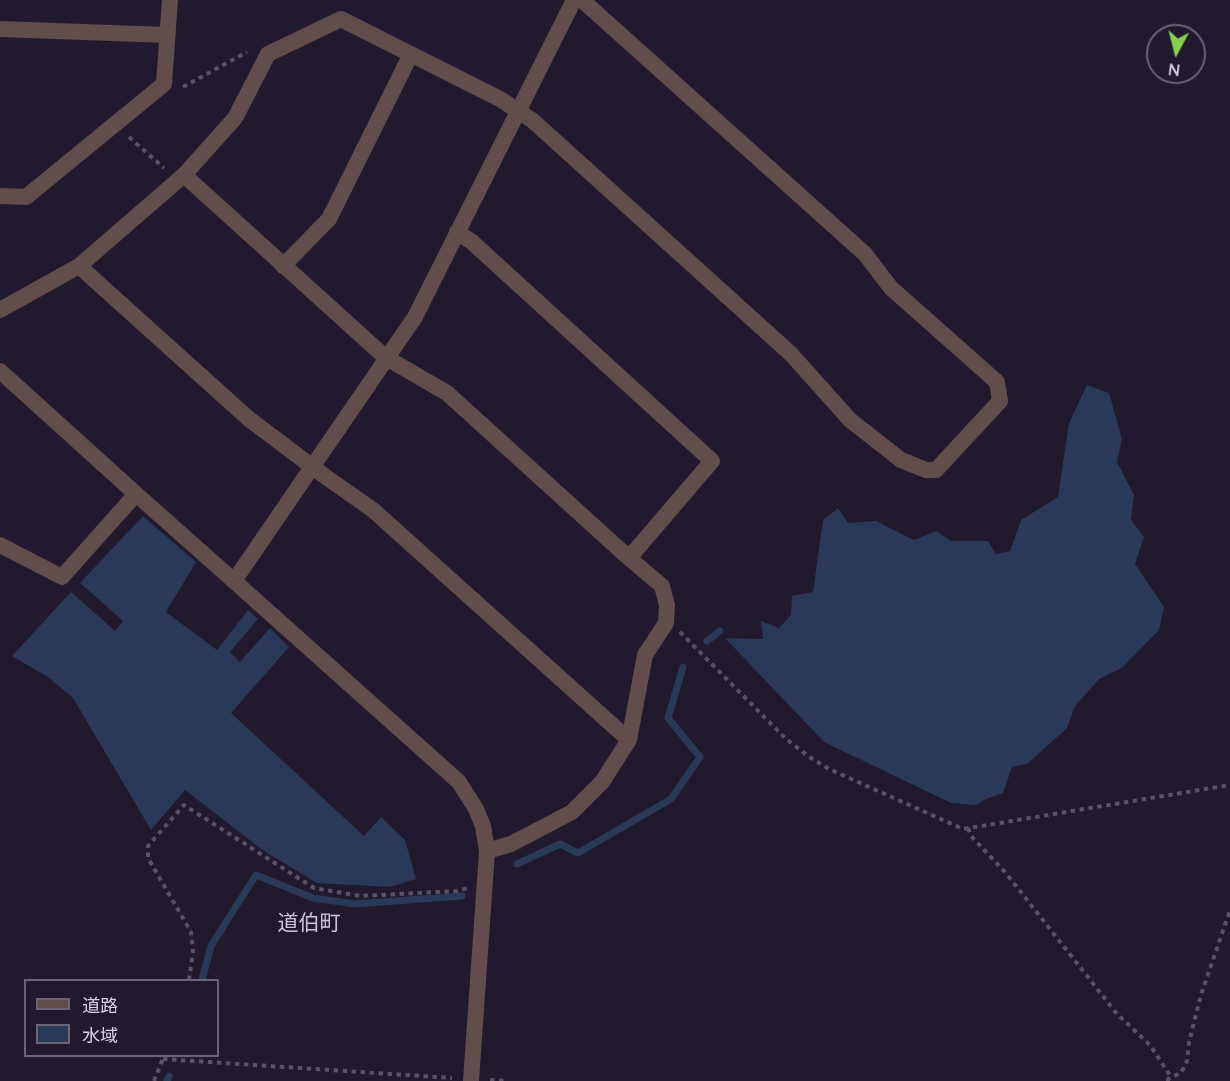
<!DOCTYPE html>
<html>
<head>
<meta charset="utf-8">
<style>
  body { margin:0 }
  #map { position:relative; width:1230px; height:1081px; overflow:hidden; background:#21192e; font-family:Quicksand,"Noto Sans JP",sans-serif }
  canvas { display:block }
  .legend { position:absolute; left:24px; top:979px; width:195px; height:78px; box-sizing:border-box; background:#21192e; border:2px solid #6b6476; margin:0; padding:8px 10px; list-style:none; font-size:18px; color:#d9d4e3 }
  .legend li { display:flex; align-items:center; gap:12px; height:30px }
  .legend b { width:30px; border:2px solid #6b6476 }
  .north { position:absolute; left:1146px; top:24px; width:60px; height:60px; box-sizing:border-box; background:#21192e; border:2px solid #6b6476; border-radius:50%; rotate:187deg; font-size:16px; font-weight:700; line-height:24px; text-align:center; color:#d9d4e3 }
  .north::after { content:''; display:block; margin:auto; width:21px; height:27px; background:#88cf4a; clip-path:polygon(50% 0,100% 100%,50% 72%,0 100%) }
</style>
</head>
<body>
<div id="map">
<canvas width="1230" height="1081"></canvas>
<ul class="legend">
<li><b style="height:8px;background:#604d4c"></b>道路</li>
<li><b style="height:16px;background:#2a3957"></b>水域</li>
</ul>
<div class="north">N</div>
</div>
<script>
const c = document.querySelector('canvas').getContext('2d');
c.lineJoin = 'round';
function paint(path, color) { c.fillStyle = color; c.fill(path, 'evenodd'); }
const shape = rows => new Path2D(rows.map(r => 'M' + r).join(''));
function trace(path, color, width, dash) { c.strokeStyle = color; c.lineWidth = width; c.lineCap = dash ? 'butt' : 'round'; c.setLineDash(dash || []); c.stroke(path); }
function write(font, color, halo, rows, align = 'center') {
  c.font = font + ' Quicksand,"Noto Sans JP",sans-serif'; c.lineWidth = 4.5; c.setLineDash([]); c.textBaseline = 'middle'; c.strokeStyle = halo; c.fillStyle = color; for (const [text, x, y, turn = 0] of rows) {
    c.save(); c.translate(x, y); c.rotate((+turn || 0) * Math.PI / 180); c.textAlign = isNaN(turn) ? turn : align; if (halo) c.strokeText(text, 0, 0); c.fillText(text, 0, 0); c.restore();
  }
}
paint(shape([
  [1087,385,1109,393,1122,439,1117,462,1134,495,1131,520,1144,537,1135,564,1164,607,1159,630,1122,668,1099,679,1075,706,1067,728,1027,764,1012,767,1003,793,986,799,976,805,951,803,824,742,725,638,763,639,761,621,779,628,791,615,792,596,813,592,823,520,838,508,848,523,876,521,914,540,936,531,951,541,988,541,996,554,1010,551,1021,520,1058,497,1069,423],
  [143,516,196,562,166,612,217,650,248,610,258,619,230,652,240,662,270,628,289,647,231,713,364,836,381,817,405,840,416,879,390,887,317,883,264,851,185,790,151,830,73,698,48,677,12,656,71,592,115,631,123,621,80,583]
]), '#2a3957');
trace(shape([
  [707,641,720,631],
  [517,864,560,844,578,853,671,799,700,757,668,718,683,667],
  [202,980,211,946,256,875,313,898,355,904,462,896],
  [167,1081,169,1076]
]), '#2a3957', 7);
trace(shape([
  [183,87,247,52],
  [129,137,164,168],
  [680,632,786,739,811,758,829,769,963,829,1230,785],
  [968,828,971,836,1005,872,1117,1014,1150,1045,1171,1077],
  [189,980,193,952,191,932,148,858,148,846,154,839,184,805,314,888,360,896,457,891,468,888],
  [163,1059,452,1078],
  [490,1080,507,1081],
  [154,1081,164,1056],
  [1168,1081,1168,1079,1181,1073,1187,1061,1189,1042,1201,995,1230,910]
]), '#5a5366', 4, [4.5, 4.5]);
trace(shape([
  [0,29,167,35],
  [184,175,385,357,447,393,629,558,662,586,667,605,666,623,645,655,629,740],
  [0,196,26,197,164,84,170,0],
  [457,232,472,242,712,461,629,558],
  [79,266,249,419,326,477,373,510,629,740,602,782,572,812,511,844,487,851],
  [283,266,329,219,411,54],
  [0,310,79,266,184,175,235,118,268,54,341,19,500,99,532,120,791,354,850,420,901,460,926,470,936,470,1000,401,997,382,891,288,865,254,582,0],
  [0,371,136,494],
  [0,545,62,577,136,494,234,581]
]), '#604d4c', 16);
trace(shape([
  [471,1081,487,851,483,826,476,809,459,782,234,581,415,317,574,0]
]), '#604d4c', 16);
write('21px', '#cbc2df', '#21192e', [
  ["道伯町",309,924]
]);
</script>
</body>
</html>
